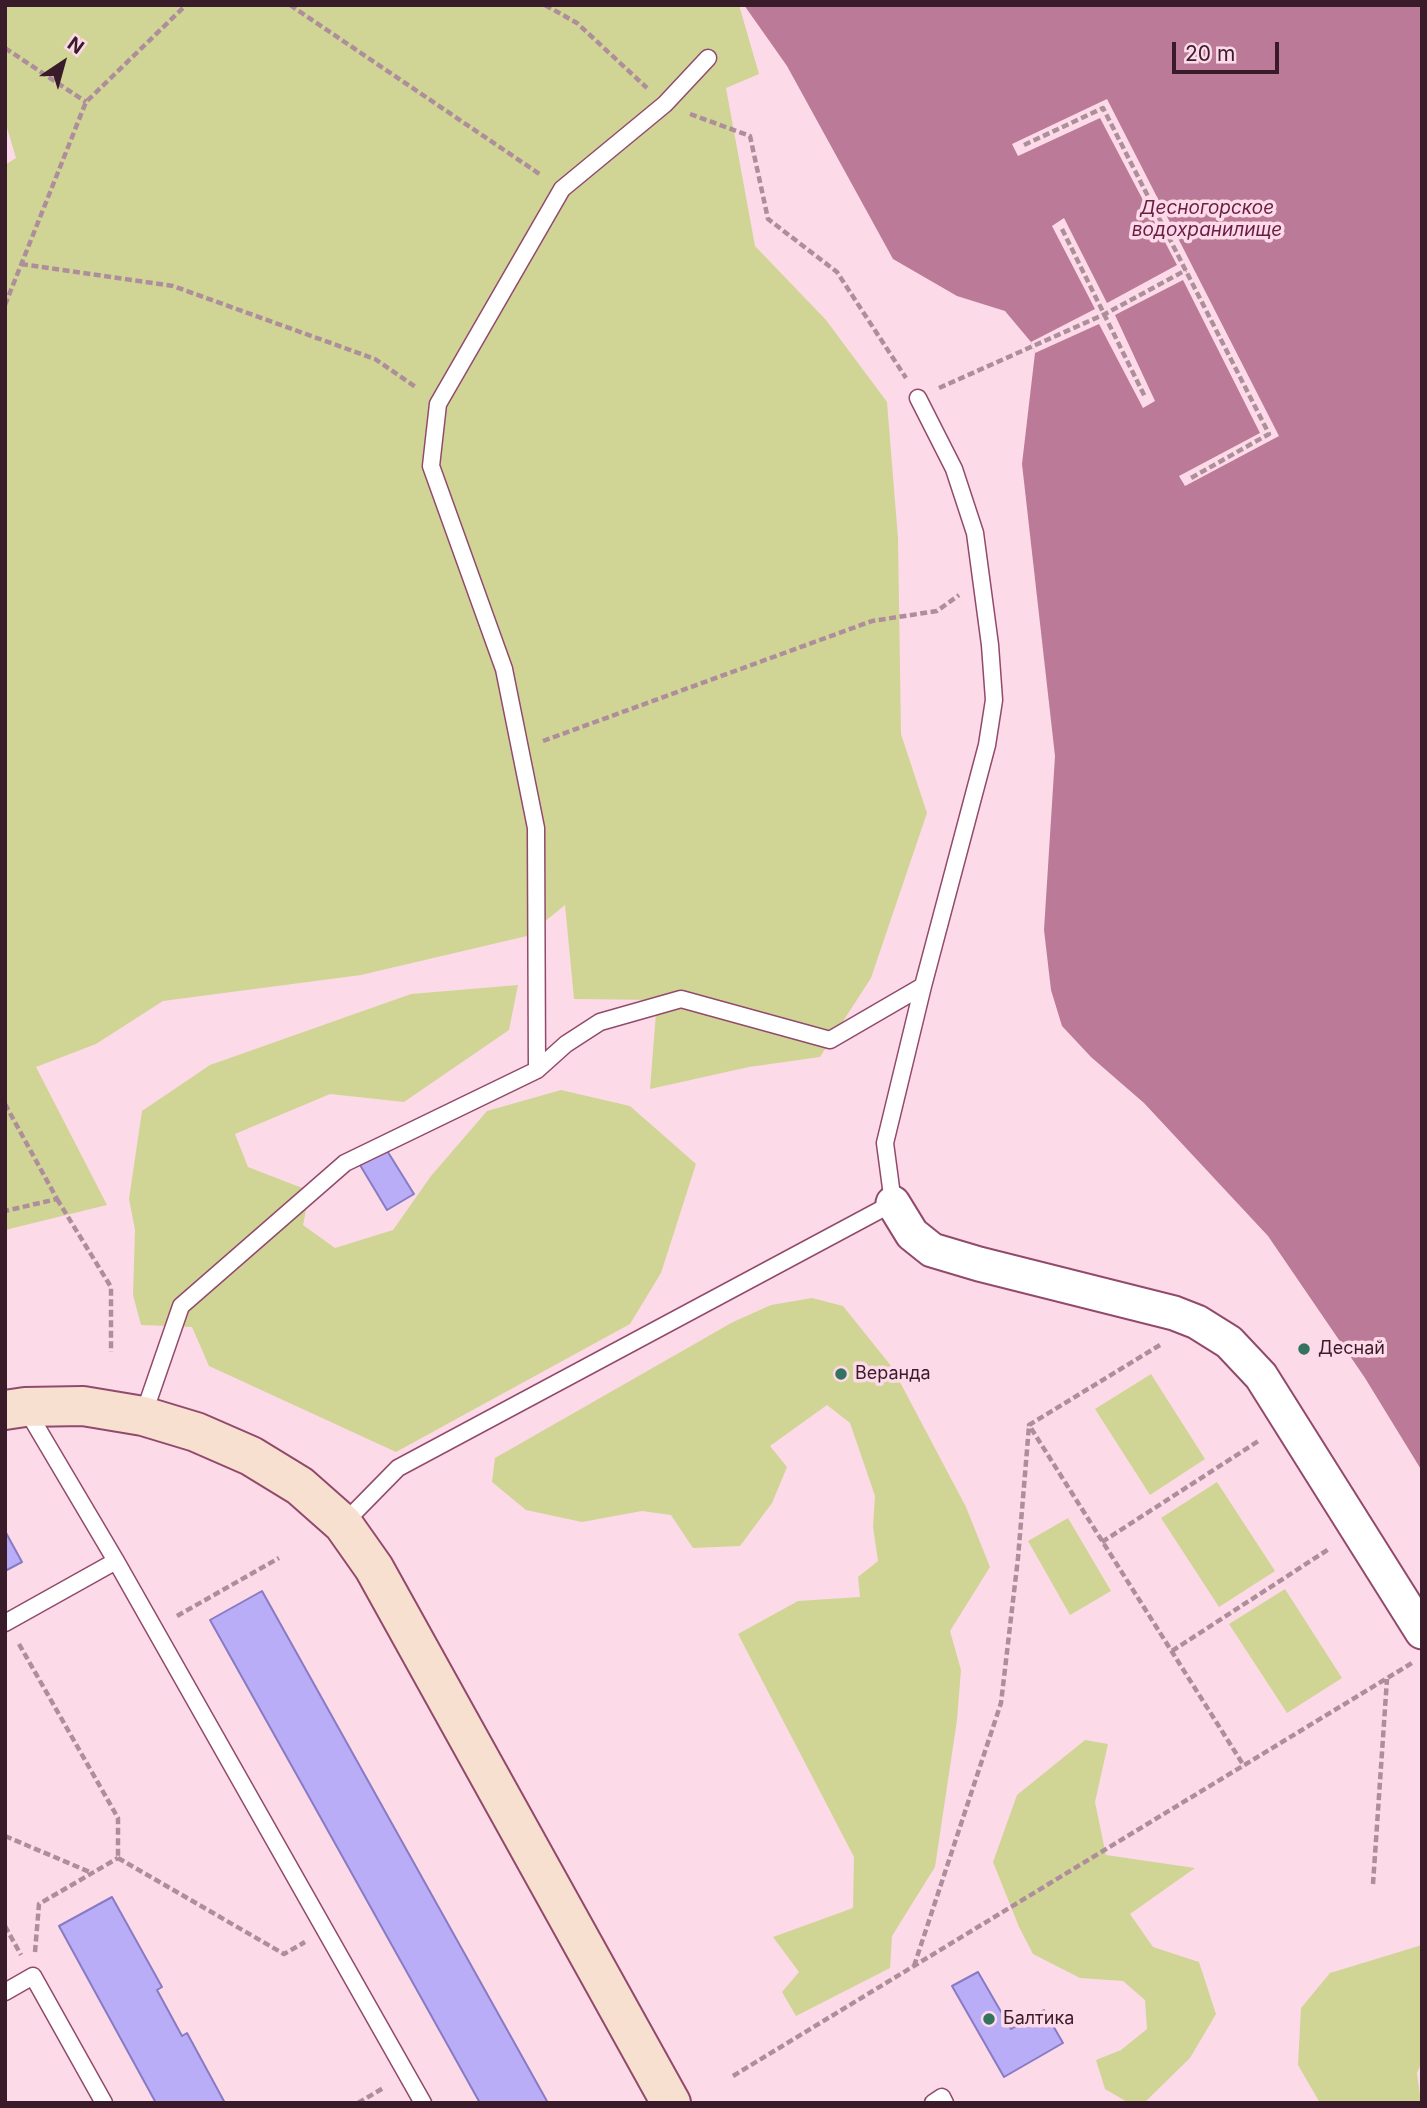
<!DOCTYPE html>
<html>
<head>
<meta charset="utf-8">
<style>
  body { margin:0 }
  #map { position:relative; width:1427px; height:2108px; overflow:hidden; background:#fddae8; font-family:Inter,sans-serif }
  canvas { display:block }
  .frame { position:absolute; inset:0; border:7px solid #3a1b2a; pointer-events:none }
  .north { position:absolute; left:28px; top:28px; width:70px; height:70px; -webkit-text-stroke:5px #fddae8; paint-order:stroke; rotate:36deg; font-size:19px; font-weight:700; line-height:28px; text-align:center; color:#3a1b2a }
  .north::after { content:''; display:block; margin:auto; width:24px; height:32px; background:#3a1b2a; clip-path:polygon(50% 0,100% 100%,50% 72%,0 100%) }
  .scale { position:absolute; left:1172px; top:42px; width:107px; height:32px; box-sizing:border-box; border:4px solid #3a1b2a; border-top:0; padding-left:9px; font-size:21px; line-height:24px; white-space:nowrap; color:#3a1b2a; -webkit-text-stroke:5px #fddae8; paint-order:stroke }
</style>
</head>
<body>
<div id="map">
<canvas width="1427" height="2108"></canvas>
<div class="frame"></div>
<div class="north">N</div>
<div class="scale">20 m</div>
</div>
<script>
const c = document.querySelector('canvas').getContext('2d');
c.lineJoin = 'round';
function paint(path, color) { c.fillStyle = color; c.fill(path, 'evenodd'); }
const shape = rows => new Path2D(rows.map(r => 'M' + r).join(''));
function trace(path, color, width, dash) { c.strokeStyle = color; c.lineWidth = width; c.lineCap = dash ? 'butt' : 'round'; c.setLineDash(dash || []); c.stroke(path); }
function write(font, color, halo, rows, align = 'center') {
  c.font = font + ' Inter,sans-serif'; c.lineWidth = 7; c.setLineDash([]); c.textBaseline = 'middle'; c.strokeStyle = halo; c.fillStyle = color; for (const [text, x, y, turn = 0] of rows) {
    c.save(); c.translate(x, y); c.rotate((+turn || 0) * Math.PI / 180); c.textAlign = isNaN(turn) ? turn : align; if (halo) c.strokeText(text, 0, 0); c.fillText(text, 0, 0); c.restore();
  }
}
paint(shape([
  [5,5,739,5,759,74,726,88,755,246,826,320,887,402,898,538,901,734,927,813,871,978,820,1057,749,1067,650,1089,657,1000,574,999,565,905,527,936,361,975,163,1001,96,1044,36,1067,107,1205,5,1230,5,165,16,158,5,121],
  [518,985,509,1030,404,1102,330,1094,235,1134,248,1167,310,1191,303,1225,335,1248,393,1230,431,1176,487,1111,561,1090,630,1106,696,1164,661,1273,630,1324,396,1452,209,1366,192,1327,141,1325,133,1295,135,1230,129,1199,142,1111,210,1065,411,994],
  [812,1298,843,1306,892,1367,966,1507,990,1567,950,1631,961,1670,957,1720,935,1867,892,1936,890,1968,796,2016,782,1992,799,1972,773,1937,853,1908,854,1857,738,1634,798,1601,860,1597,858,1577,878,1561,873,1527,875,1496,850,1423,827,1405,770,1446,787,1467,772,1503,740,1546,693,1548,671,1515,642,1511,582,1522,526,1510,492,1482,495,1458,733,1322,771,1305],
  [1151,1374,1205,1459,1150,1495,1095,1409],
  [1217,1482,1275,1571,1219,1607,1161,1518],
  [1068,1518,1111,1591,1070,1615,1028,1541],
  [1285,1589,1342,1678,1287,1713,1229,1624],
  [1085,1740,1108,1744,1095,1802,1106,1855,1195,1868,1130,1914,1153,1947,1199,1962,1216,2014,1190,2058,1144,2103,1129,2103,1105,2089,1096,2060,1121,2050,1147,2029,1145,2000,1123,1981,1080,1978,1033,1954,1019,1927,993,1862,1017,1795],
  [1422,1945,1422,2061,1417,2073,1421,2103,1320,2103,1298,2065,1301,2008,1330,1973]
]), '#d0d596');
paint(shape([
  [744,5,1422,5,1422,1471,1365,1378,1268,1236,1144,1103,1091,1057,1062,1026,1051,990,1044,930,1055,756,1022,464,1035,353,1033,347,1031,342,1005,311,957,296,893,259,787,66]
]), '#bb7a97');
paint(shape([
  [1107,99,1279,436,1185,486,1179,476,1260,433,1183,280,1115,315,1155,401,1143,408,1099,324,1035,353,1031,342,1095,309,1052,226,1064,218,1107,303,1177,265,1100,118,1018,156,1012,144]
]), '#fddae8');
const building = shape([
  [386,1149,414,1194,387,1210,360,1165,386,1149],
  [5,1531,22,1562,5,1571,5,1531],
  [262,1591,548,2103,480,2103,308,1795,210,1620,262,1591],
  [112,1897,162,1987,157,1990,182,2036,187,2033,225,2103,156,2103,59,1926,112,1897],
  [978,1972,1011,2029,1044,2010,1063,2043,1004,2077,952,1986,978,1972]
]);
paint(building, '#baadf8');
trace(building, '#887bc3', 2);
const lane = shape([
  [537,1070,536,828,504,669,431,466,438,404,562,189,665,104,708,58],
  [26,1409,116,1561,423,2103],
  [143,1416,181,1306,345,1163,537,1070,566,1044,600,1022,681,999,830,1040,923,986],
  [343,1524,398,1468,893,1203,885,1143,923,986,987,745,994,700,990,645,975,533,954,469,918,398],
  [5,1623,116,1561],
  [5,1992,33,1976,104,2103],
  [933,2103,942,2097,945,2103]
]);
const street = shape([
  [893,1203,912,1234,932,1250,979,1264,1174,1313,1197,1322,1229,1342,1261,1376,1422,1632]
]);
const secondary = shape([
  [5,1410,25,1407,83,1406,143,1416,196,1432,251,1456,300,1486,343,1524,374,1568,671,2103]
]);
trace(lane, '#924a6c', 19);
trace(street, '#924a6c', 37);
trace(secondary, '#924a6c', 42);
trace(shape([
  [290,5,541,175],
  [545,5,577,23,647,88],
  [5,48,86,102],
  [690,114,750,136,768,219,837,272,906,378],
  [1024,145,1103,108,1269,434,1191,478],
  [1062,229,1145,397],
  [21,264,173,286,375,359,417,388],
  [5,305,86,102,186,5],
  [939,388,1105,314,1186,270],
  [543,741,872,621,937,611,959,595],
  [5,1104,57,1199,5,1211],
  [57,1199,111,1287,111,1352],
  [1160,1345,1029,1425,1244,1766],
  [1102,1542,1260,1440],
  [177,1616,279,1558],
  [19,1644,118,1818,118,1858],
  [1172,1651,1329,1549],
  [5,1836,92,1873],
  [118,1858,284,1954,305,1942],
  [1373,1884,1387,1679],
  [5,1926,21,1955],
  [35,1952,39,1904,118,1858],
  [914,1966,1001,1703,1018,1558,1029,1426],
  [733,2076,1412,1663],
  [358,2103,385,2087]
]), '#af8e9c', 4.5, [7, 3.5]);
trace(lane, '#fff', 16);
trace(street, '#fff', 33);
trace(secondary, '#f8e0d1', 38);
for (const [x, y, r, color] of [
  [1304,1349,7,"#347360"],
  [841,1374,7,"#347360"],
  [989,2019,7,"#347360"]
]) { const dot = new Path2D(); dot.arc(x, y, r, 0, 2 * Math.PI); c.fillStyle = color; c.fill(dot); trace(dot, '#fddae8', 2.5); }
write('18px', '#3a1b2a', '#fddae8', [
  ["Деснай",1318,1349],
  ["Веранда",855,1374],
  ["Балтика",1003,2019]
], 'left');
write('italic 19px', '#6b1c46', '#fddae8', [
  ["Десногорское",1207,208],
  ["водохранилище",1207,230]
]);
</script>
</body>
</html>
